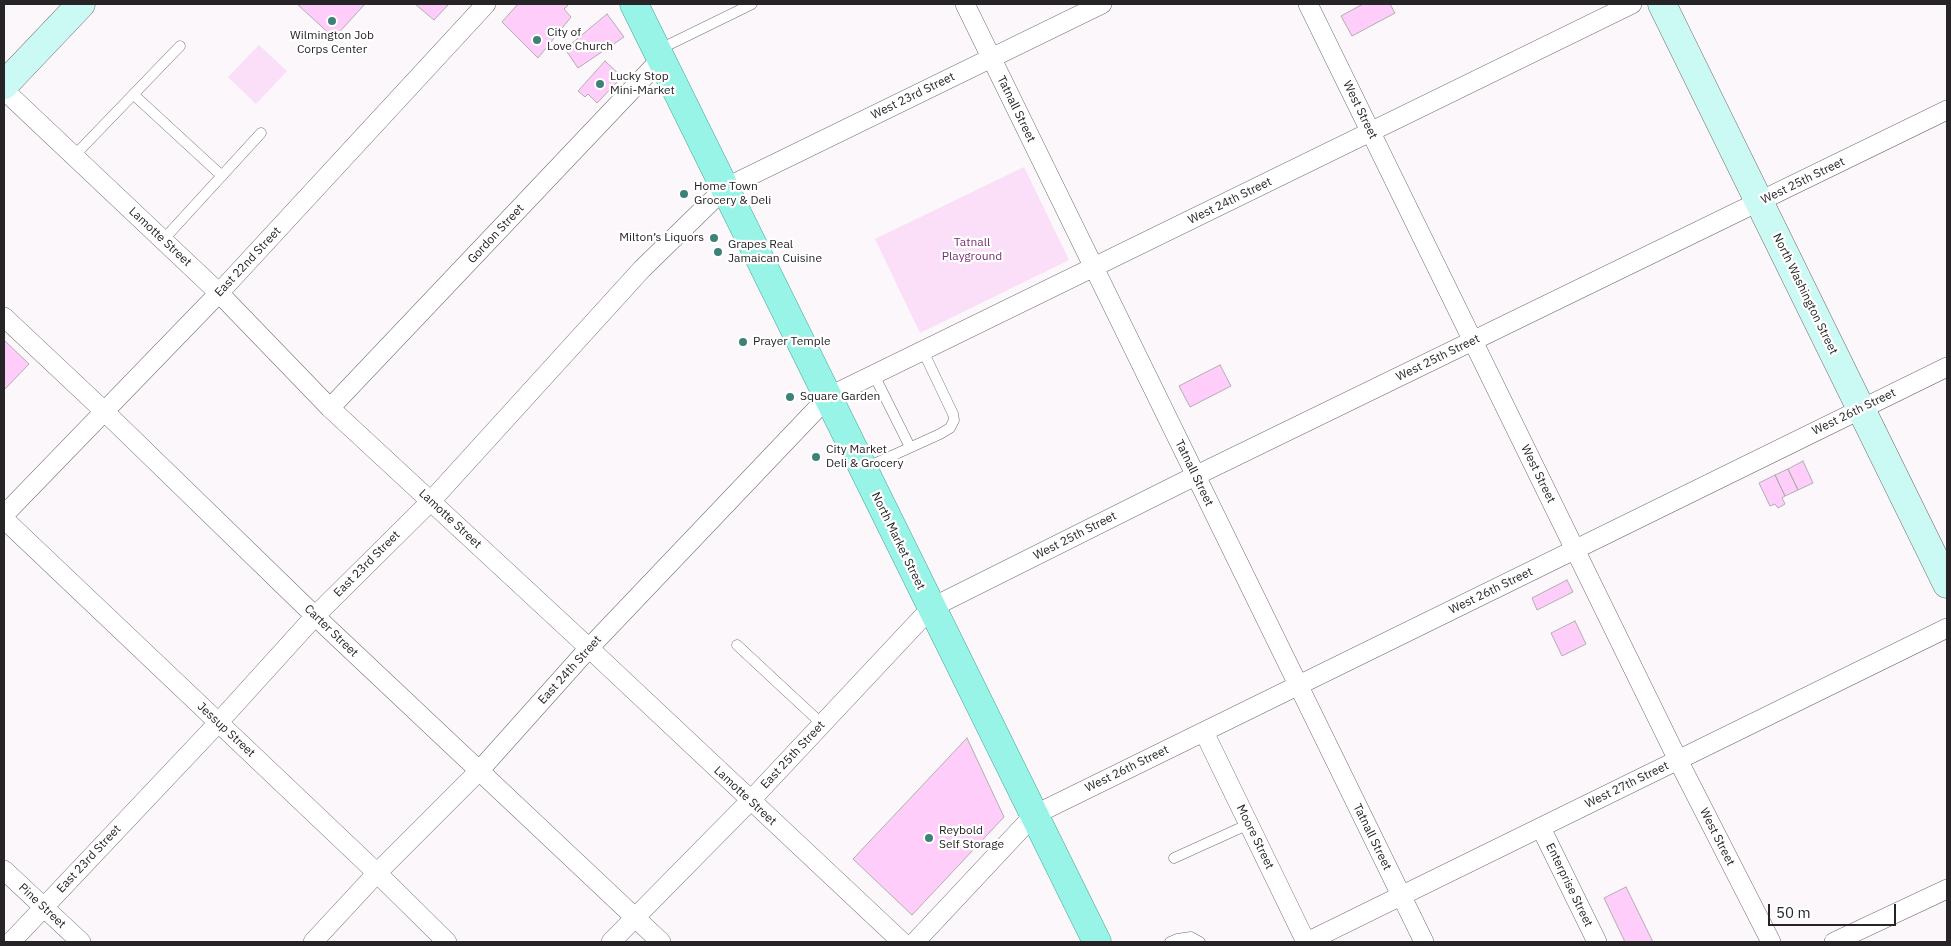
<!DOCTYPE html>
<html>
<head>
<meta charset="utf-8">
<style>
  body { margin:0 }
  #map { position:relative; width:1951px; height:946px; overflow:hidden; background:#fcf7fb; font-family:"IBM Plex Sans",sans-serif }
  canvas { display:block }
  .frame { position:absolute; inset:0; border:5px solid #262426; pointer-events:none }
  .scale { position:absolute; left:1768px; top:904px; width:128px; height:22px; box-sizing:border-box; border:2px solid #262426; border-top:0; padding-left:6px; font-size:15px; line-height:18px; white-space:nowrap; color:#262426; -webkit-text-stroke:4px #fff; paint-order:stroke }
</style>
</head>
<body>
<div id="map">
<canvas width="1951" height="946"></canvas>
<div class="frame"></div>
<div class="scale">50 m</div>
</div>
<script>
const c = document.querySelector('canvas').getContext('2d');
c.lineJoin = 'round';
function paint(path, color) { c.fillStyle = color; c.fill(path, 'evenodd'); }
const shape = rows => new Path2D(rows.map(r => 'M' + r).join(''));
function trace(path, color, width, dash) { c.strokeStyle = color; c.lineWidth = width; c.lineCap = dash ? 'butt' : 'round'; c.setLineDash(dash || []); c.stroke(path); }
function write(font, color, halo, rows, align = 'center') {
  c.font = font + ' "IBM Plex Sans",sans-serif'; c.lineWidth = 4.5; c.setLineDash([]); c.textBaseline = 'middle'; c.strokeStyle = halo; c.fillStyle = color; for (const [text, x, y, turn = 0] of rows) {
    c.save(); c.translate(x, y); c.rotate((+turn || 0) * Math.PI / 180); c.textAlign = isNaN(turn) ? turn : align; if (halo) c.strokeText(text, 0, 0); c.fillText(text, 0, 0); c.restore();
  }
}
paint(shape([
  [259,45,287,71,256,104,228,77],
  [1024,167,1069,260,920,333,875,239]
]), '#fbdef7');
const building = shape([
  [297,4,365,4,334,38,297,4],
  [415,4,449,4,434,20,415,4],
  [518,4,569,4,564,9,571,17,538,58,502,22,518,4],
  [1363,4,1390,4,1395,13,1352,36,1341,16,1363,4],
  [607,14,624,37,578,68,565,49,607,14],
  [605,61,622,77,597,103,588,94,585,97,578,91,605,61],
  [4,340,29,364,4,390,4,340],
  [1220,365,1231,386,1190,407,1179,386,1220,365],
  [1803,461,1813,483,1798,490,1788,469,1803,461],
  [1788,469,1798,490,1785,496,1775,475,1788,469],
  [1775,475,1785,496,1782,498,1785,504,1778,508,1775,504,1770,506,1759,483,1775,475],
  [1567,580,1573,592,1537,610,1532,598,1567,580],
  [1575,621,1586,644,1562,656,1551,633,1575,621],
  [967,738,1004,817,912,915,853,859,967,738],
  [1626,887,1653,942,1625,942,1604,898,1626,887]
]);
paint(building, '#fecdf9');
trace(building, '#b2adb1', 1);
const lane = shape([
  [658,50,752,4],
  [134,95,222,176],
  [74,156,180,46],
  [163,240,261,133],
  [874,375,910,447],
  [865,468,940,434,950,428,954,420,953,414,923,351],
  [737,645,822,724],
  [1174,858,1249,824],
  [1170,942,1177,939,1191,937,1200,942]
]);
const street = shape([
  [965,4,1424,942],
  [1308,4,1678,760,1771,942],
  [4,90,219,293,330,408,589,648,902,942],
  [4,317,104,411,315,616,661,942],
  [330,408,661,59],
  [4,515,219,293,486,4],
  [4,519,377,873,447,942],
  [1204,732,1306,942],
  [1541,828,1597,942],
  [4,870,81,942],
  [11,942,218,723,315,616,431,501,642,269,725,188,1102,4],
  [313,942,377,873,479,771,589,648,828,397,1632,4],
  [611,942,750,801,931,608,1195,476,1947,110],
  [915,942,1034,815,1947,367],
  [1307,942,1947,628],
  [1834,942,1947,889]
]);
const secondary = shape([
  [1662,4,1947,584],
  [4,85,81,4]
]);
const primary = shape([
  [634,4,1097,942]
]);
trace(lane, '#736e72', 11);
trace(street, '#736e72', 20);
trace(secondary, '#736e72', 29);
trace(primary, '#43a698', 29);
trace(lane, '#fff', 10);
trace(street, '#fff', 19);
trace(secondary, '#cbf9f3', 28);
trace(primary, '#98f4e6', 28);
for (const [x, y, r, color] of [
  [332,21,5,"#3d8277"],
  [537,40,5,"#3d8277"],
  [600,84,5,"#3d8277"],
  [684,194,5,"#3d8277"],
  [714,238,5,"#3d8277"],
  [718,252,5,"#3d8277"],
  [743,342,5,"#3d8277"],
  [790,397,5,"#3d8277"],
  [816,457,5,"#3d8277"],
  [929,838,5,"#3d8277"]
]) { const dot = new Path2D(); dot.arc(x, y, r, 0, 2 * Math.PI); c.fillStyle = color; c.fill(dot); trace(dot, '#fff', 2); }
write('12px', '#262426', '#fff', [
  ["City of",547,33],
  ["Love Church",547,47],
  ["Wilmington Job",332,36,"center"],
  ["Corps Center",332,50,"center"],
  ["Lucky Stop",610,77],
  ["Mini-Market",610,91],
  ["Home Town",694,187],
  ["Grocery & Deli",694,201],
  ["Milton’s Liquors",704,238,"right"],
  ["Grapes Real",728,245],
  ["Jamaican Cuisine",728,259],
  ["Prayer Temple",753,342],
  ["Square Garden",800,397],
  ["City Market",826,450],
  ["Deli & Grocery",826,464],
  ["Reybold",939,831],
  ["Self Storage",939,845]
], 'left');
write('12px', '#262426', '#fff', [
  ["West 23rd Street",913,96,-26],
  ["Tatnall Street",1016,109,64],
  ["West Street",1360,110,64],
  ["West 25th Street",1803,181,-26],
  ["West 24th Street",1230,201,-26],
  ["Gordon Street",496,234,-47],
  ["Lamotte Street",160,237,43],
  ["East 22nd Street",248,262,-47],
  ["North Washington Street",1805,294,64],
  ["West 25th Street",1438,358,-26],
  ["West 26th Street",1854,412,-26],
  ["Tatnall Street",1194,473,64],
  ["West Street",1538,474,64],
  ["Lamotte Street",450,519,43],
  ["West 25th Street",1075,536,-27],
  ["North Market Street",898,541,64],
  ["East 23rd Street",367,564,-45],
  ["West 26th Street",1491,591,-26],
  ["Carter Street",331,631,44],
  ["East 24th Street",570,670,-48],
  ["Jessup Street",226,730,43],
  ["East 25th Street",793,755,-47],
  ["West 26th Street",1127,769,-26],
  ["West 27th Street",1627,785,-26],
  ["Lamotte Street",745,796,43],
  ["Moore Street",1255,837,64],
  ["Tatnall Street",1372,837,64],
  ["West Street",1717,837,63],
  ["East 23rd Street",89,859,-47],
  ["Enterprise Street",1569,885,64],
  ["Pine Street",42,906,43]
]);
write('12px', '#753172', '#fff', [
  ["Tatnall",972,243],
  ["Playground",972,257]
]);
</script>
</body>
</html>
